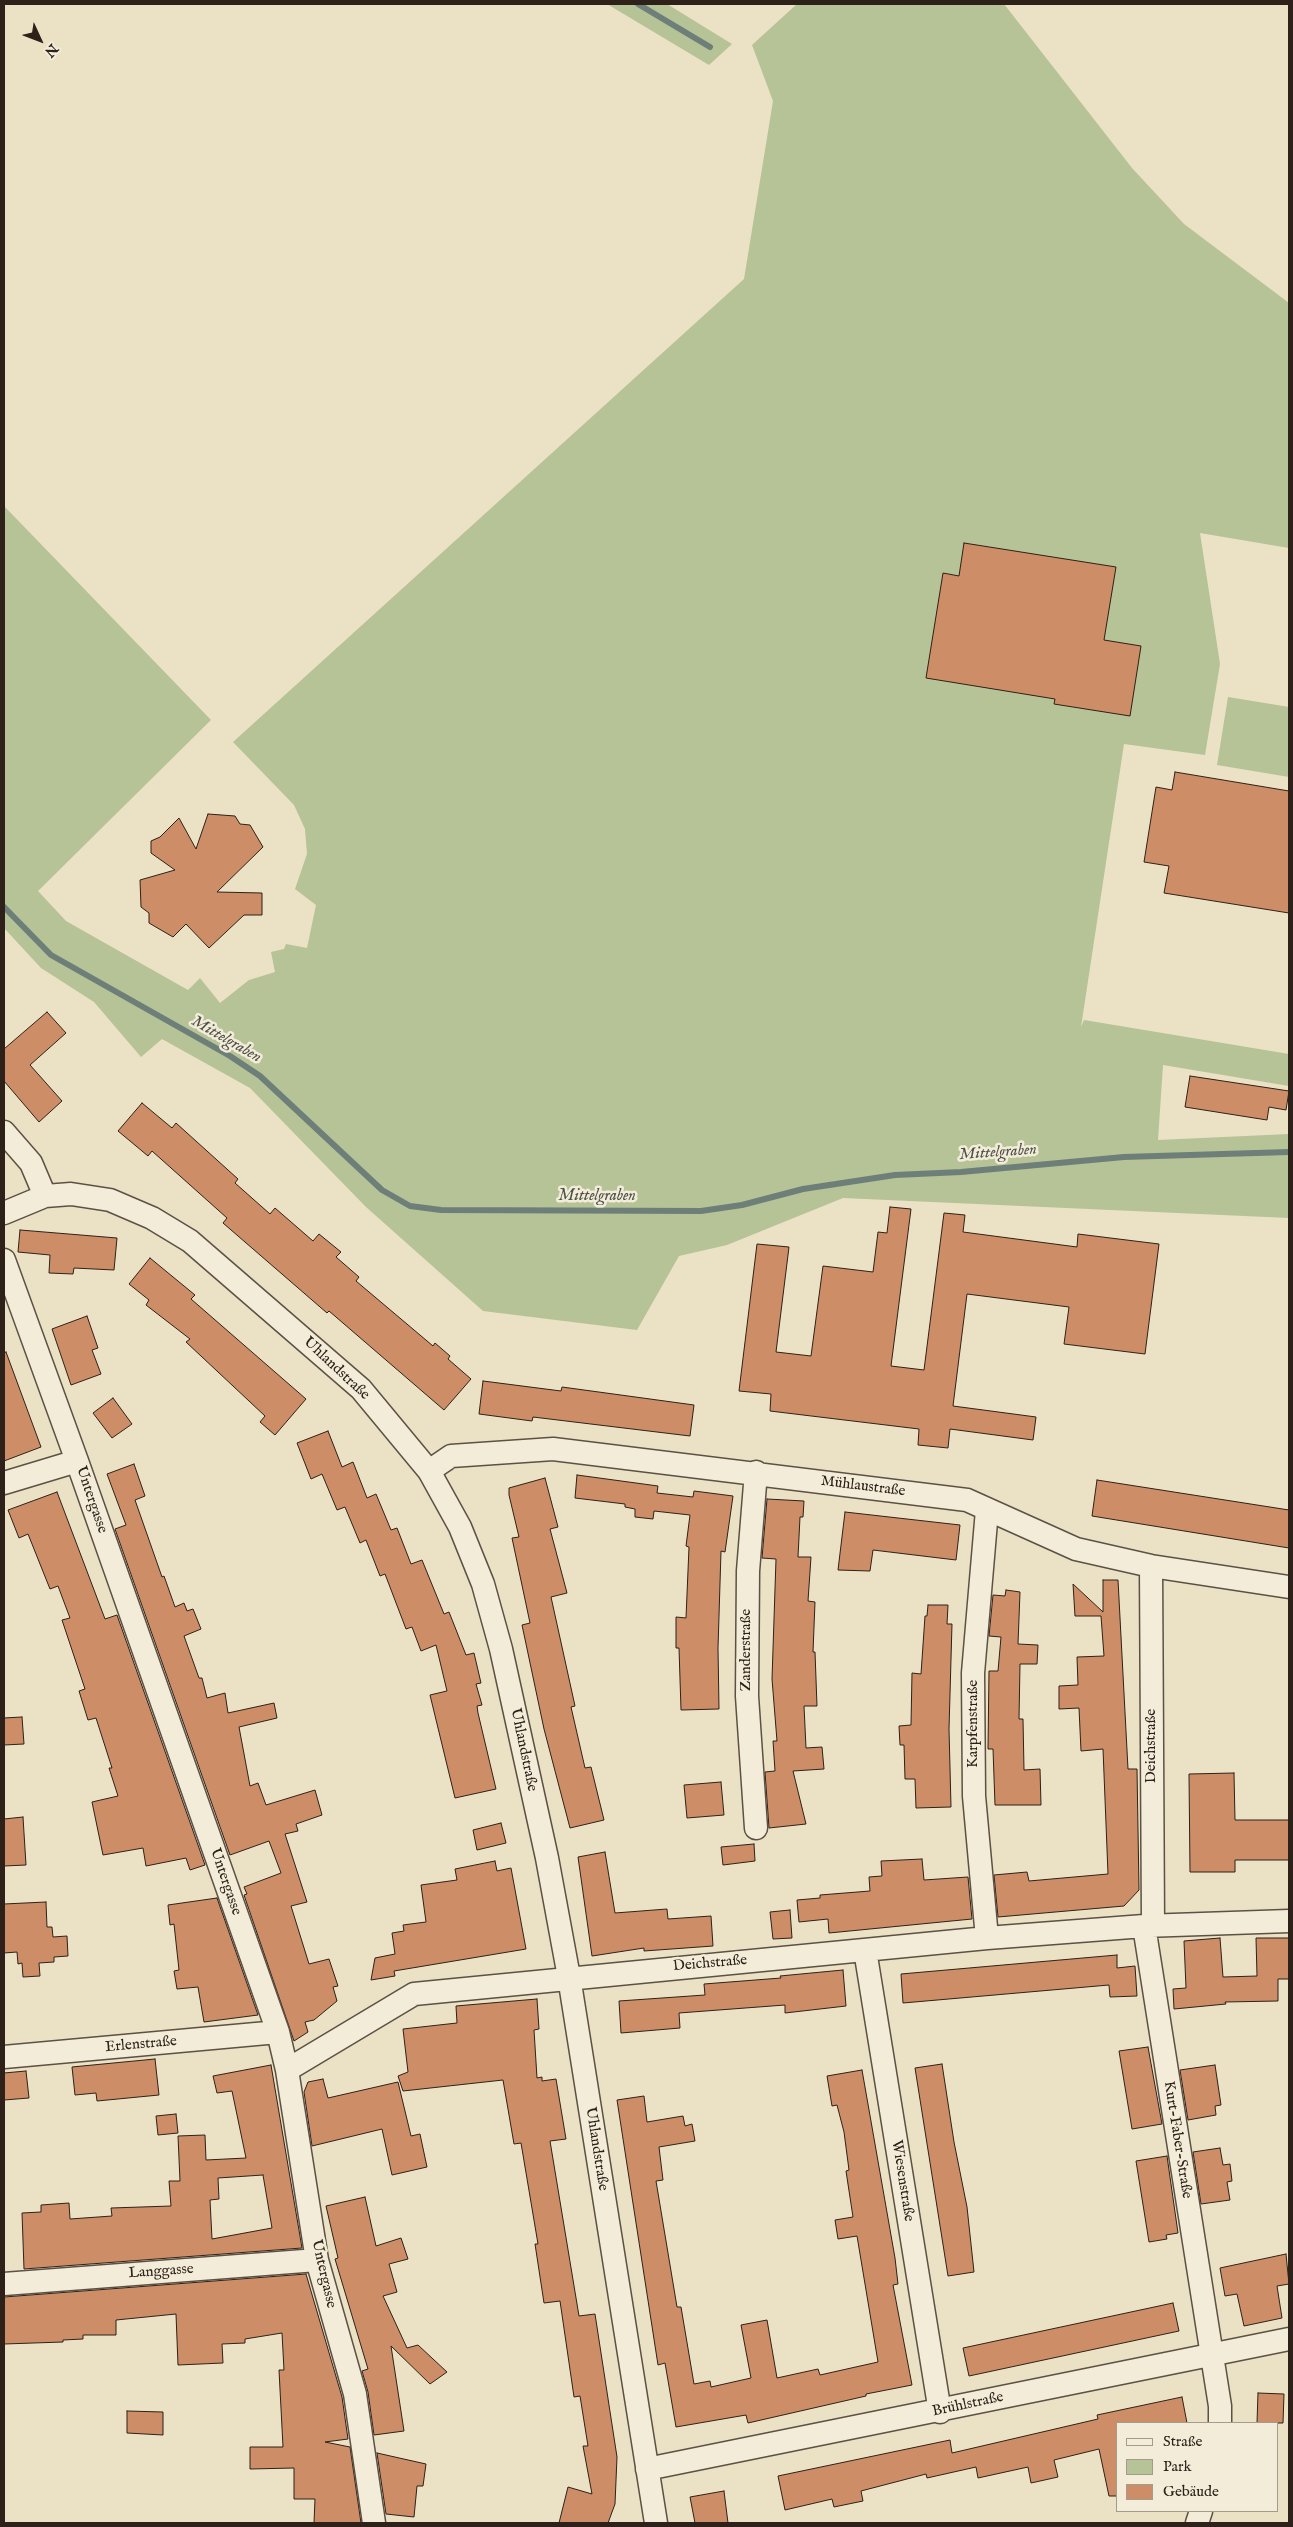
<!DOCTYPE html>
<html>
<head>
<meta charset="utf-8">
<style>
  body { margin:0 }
  #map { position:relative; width:1293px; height:2527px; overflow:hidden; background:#ebe1c5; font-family:"IM FELL English",serif }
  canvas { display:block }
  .frame { position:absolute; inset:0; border:5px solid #2d2119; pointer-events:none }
  .legend { position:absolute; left:1116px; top:2422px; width:162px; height:90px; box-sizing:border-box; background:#f2ecd9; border:1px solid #a39b8c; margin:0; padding:6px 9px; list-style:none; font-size:15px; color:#2d2119 }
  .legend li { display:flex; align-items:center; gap:10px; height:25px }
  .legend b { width:25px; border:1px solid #a39b8c }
  .north { position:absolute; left:15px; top:15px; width:50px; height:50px; -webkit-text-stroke:4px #f2ecd9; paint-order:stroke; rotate:133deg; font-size:14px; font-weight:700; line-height:20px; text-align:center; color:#2d2119 }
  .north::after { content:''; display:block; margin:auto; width:18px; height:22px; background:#2d2119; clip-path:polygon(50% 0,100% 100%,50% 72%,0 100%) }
</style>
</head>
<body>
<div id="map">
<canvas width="1293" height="2527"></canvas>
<div class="frame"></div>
<ul class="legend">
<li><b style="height:6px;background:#f2ecd9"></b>Straße</li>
<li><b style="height:14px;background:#b5c396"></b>Park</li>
<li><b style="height:14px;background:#cc8d67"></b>Gebäude</li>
</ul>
<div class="north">N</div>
</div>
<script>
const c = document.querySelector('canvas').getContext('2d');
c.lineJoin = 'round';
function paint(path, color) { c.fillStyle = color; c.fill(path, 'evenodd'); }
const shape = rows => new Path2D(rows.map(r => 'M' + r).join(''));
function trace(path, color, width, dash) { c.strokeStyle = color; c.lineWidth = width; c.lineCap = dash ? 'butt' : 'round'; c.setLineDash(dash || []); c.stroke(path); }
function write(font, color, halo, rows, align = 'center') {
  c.font = font + ' "IM FELL English",serif'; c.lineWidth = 5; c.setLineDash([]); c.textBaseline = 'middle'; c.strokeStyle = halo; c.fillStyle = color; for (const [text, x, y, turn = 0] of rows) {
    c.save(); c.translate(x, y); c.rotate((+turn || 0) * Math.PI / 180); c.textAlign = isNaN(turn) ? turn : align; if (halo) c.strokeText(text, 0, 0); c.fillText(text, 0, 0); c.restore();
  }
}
paint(shape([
  [607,4,667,4,732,44,709,65],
  [797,4,1004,4,1132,168,1184,224,1289,303,1289,548,1200,533,1220,664,1205,755,1124,744,1081,1027,1084,1020,1289,1054,1289,1086,1163,1065,1158,1140,1289,1134,1289,1218,843,1198,727,1245,679,1256,637,1330,483,1311,366,1207,250,1088,162,1039,141,1057,94,1002,41,968,4,928,4,506,211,720,38,891,66,921,188,990,200,978,220,1003,249,980,275,972,271,952,284,949,286,944,307,948,316,905,295,889,307,854,305,829,294,805,233,742,744,279,773,101,752,45],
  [1228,697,1289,707,1289,777,1217,765]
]), '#b5c396');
trace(shape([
  [638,4,710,47],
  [4,907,51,955,230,1056,260,1076,382,1190,410,1206,441,1210,701,1211,742,1205,803,1189,895,1175,961,1172,1124,1157,1289,1152]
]), '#6d7f78', 6);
const building = shape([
  [964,543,1116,567,1104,640,1141,646,1130,716,1054,704,1055,699,926,678,943,573,959,576,964,543],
  [1175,772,1289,791,1289,913,1164,893,1169,866,1144,862,1156,787,1172,790,1175,772],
  [208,814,235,816,240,824,250,825,263,847,217,892,262,893,262,915,244,915,209,948,186,924,173,937,149,923,149,913,141,907,140,880,175,870,151,853,151,841,160,837,179,818,196,849,208,814],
  [47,1012,66,1033,30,1065,62,1101,39,1122,4,1081,4,1049,47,1012],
  [1190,1076,1289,1091,1286,1110,1269,1107,1267,1120,1185,1107,1190,1076],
  [142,1103,172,1128,176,1123,238,1179,235,1183,270,1214,275,1208,313,1241,319,1234,341,1252,336,1257,359,1277,356,1281,433,1346,435,1343,450,1356,448,1359,471,1379,444,1410,329,1311,327,1313,223,1223,227,1218,152,1151,148,1156,118,1131,142,1103],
  [890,1207,911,1209,891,1366,924,1370,944,1213,965,1215,963,1232,1077,1247,1078,1234,1159,1244,1145,1354,1064,1344,1069,1307,967,1294,953,1406,1036,1417,1033,1440,950,1429,948,1448,918,1445,919,1429,770,1411,771,1394,739,1391,757,1244,789,1247,776,1352,811,1356,823,1266,873,1272,878,1232,887,1233,890,1207],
  [20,1230,117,1238,114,1270,74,1268,73,1274,49,1273,50,1255,18,1252,20,1230],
  [150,1258,195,1295,191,1299,306,1399,275,1435,260,1422,265,1416,186,1342,190,1339,146,1305,149,1300,129,1284,150,1258],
  [87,1316,98,1348,92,1350,101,1374,71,1385,52,1329,87,1316],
  [6,1352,41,1447,4,1461,4,1353,6,1352],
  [483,1381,561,1391,562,1387,694,1405,690,1436,533,1417,532,1421,479,1414,483,1381],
  [113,1398,132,1424,112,1438,93,1413,113,1398],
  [328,1431,342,1467,353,1462,367,1498,376,1494,391,1530,397,1528,411,1564,422,1560,444,1614,449,1612,466,1655,474,1653,481,1683,476,1684,482,1705,477,1706,478,1713,496,1789,455,1798,430,1695,447,1691,436,1645,421,1651,412,1627,406,1629,385,1574,380,1576,366,1540,360,1543,345,1507,337,1510,322,1474,311,1479,297,1443,328,1431],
  [134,1464,145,1496,135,1500,162,1577,164,1576,175,1607,184,1603,187,1611,193,1609,201,1629,184,1636,199,1678,202,1678,207,1698,225,1693,228,1713,274,1703,277,1718,239,1727,250,1786,258,1783,266,1805,315,1790,322,1815,296,1824,298,1831,285,1834,307,1902,291,1906,309,1964,329,1959,338,1986,333,1987,337,2001,314,2020,305,2022,308,2032,294,2041,244,1895,247,1894,244,1887,281,1873,269,1841,230,1855,115,1529,126,1525,107,1474,134,1464],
  [577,1475,658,1486,657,1493,693,1497,694,1491,733,1496,725,1552,721,1551,718,1648,719,1709,681,1710,679,1648,676,1648,676,1617,686,1618,689,1547,686,1546,690,1515,654,1511,653,1519,635,1517,635,1509,625,1507,625,1504,575,1498,577,1475],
  [545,1478,558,1527,550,1529,567,1593,551,1597,575,1706,571,1707,585,1768,591,1767,604,1820,570,1828,544,1729,522,1625,530,1623,512,1538,519,1537,509,1495,509,1488,545,1478],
  [1097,1480,1289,1510,1289,1548,1092,1516,1097,1480],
  [57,1492,105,1619,117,1615,205,1865,190,1870,186,1858,146,1866,143,1848,103,1855,92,1802,118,1796,109,1768,112,1768,96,1718,88,1720,79,1691,85,1689,62,1620,70,1618,58,1586,50,1589,28,1534,19,1538,8,1510,57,1492],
  [767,1499,804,1501,803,1517,800,1517,798,1557,811,1557,808,1601,815,1602,813,1652,815,1652,817,1706,804,1706,806,1748,822,1747,824,1769,793,1771,806,1824,769,1828,765,1772,775,1771,773,1741,777,1741,772,1679,776,1559,762,1558,767,1499],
  [845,1512,960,1525,956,1560,873,1550,870,1571,838,1570,845,1512],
  [1103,1580,1118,1580,1128,1769,1137,1769,1139,1890,1124,1906,998,1917,994,1875,1027,1872,1029,1881,1108,1874,1103,1749,1081,1751,1079,1708,1059,1709,1059,1686,1078,1685,1077,1657,1104,1656,1101,1616,1075,1616,1073,1584,1103,1612,1103,1580],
  [1006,1590,1020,1592,1018,1644,1038,1645,1037,1664,1020,1664,1019,1719,1023,1719,1024,1770,1040,1769,1041,1805,995,1805,993,1749,988,1749,989,1671,998,1671,1001,1637,989,1636,993,1595,1005,1596,1006,1590],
  [928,1605,948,1605,947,1624,952,1624,949,1729,951,1807,916,1808,915,1779,905,1779,904,1745,900,1745,899,1726,911,1725,912,1673,921,1674,925,1616,927,1616,928,1605],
  [22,1717,24,1744,4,1745,4,1718,22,1717],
  [1234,1773,1235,1820,1289,1820,1289,1860,1235,1860,1235,1872,1190,1872,1189,1774,1234,1773],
  [721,1782,724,1815,687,1818,684,1785,721,1782],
  [23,1817,26,1865,4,1866,4,1819,23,1817],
  [501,1823,506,1843,477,1850,473,1830,501,1823],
  [754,1844,755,1861,723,1865,721,1847,754,1844],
  [605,1852,615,1913,667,1909,668,1919,711,1916,713,1946,644,1951,644,1948,592,1956,578,1857,605,1852],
  [922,1859,924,1880,968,1877,972,1919,829,1933,828,1919,799,1922,797,1900,820,1898,820,1895,870,1891,869,1877,882,1876,881,1861,922,1859],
  [495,1861,497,1871,511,1868,526,1949,394,1971,395,1976,371,1980,375,1958,395,1954,392,1933,404,1931,403,1925,426,1922,421,1885,457,1880,455,1869,495,1861],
  [217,1898,258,2015,204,2022,198,1987,177,1989,174,1971,179,1970,174,1924,170,1925,168,1905,217,1898],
  [46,1902,47,1927,52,1927,53,1937,67,1936,68,1956,54,1957,54,1962,39,1963,40,1976,23,1977,22,1963,18,1964,17,1952,4,1953,4,1904,46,1902],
  [790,1910,792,1938,773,1939,770,1912,790,1910],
  [1220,1938,1223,1977,1257,1976,1256,1938,1289,1938,1289,1979,1278,1979,1278,2001,1225,2002,1226,2004,1174,2009,1173,1989,1186,1988,1184,1941,1220,1938],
  [1117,1955,1117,1968,1135,1966,1137,1996,1110,1997,1109,1985,903,2003,901,1974,1117,1955],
  [843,1970,846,2006,785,2013,785,2005,679,2013,680,2028,621,2033,619,2001,705,1995,704,1984,781,1978,780,1976,843,1970],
  [537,1999,539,2029,534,2030,537,2078,542,2077,542,2081,556,2079,566,2139,550,2141,579,2316,595,2314,617,2457,615,2504,608,2523,559,2523,568,2487,592,2494,583,2446,588,2446,580,2396,574,2397,560,2301,544,2303,535,2244,538,2244,521,2143,514,2144,503,2080,403,2091,398,2076,408,2072,403,2029,457,2023,456,2006,537,1999],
  [1148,2047,1162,2124,1132,2129,1119,2051,1148,2047],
  [155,2059,159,2095,97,2101,96,2093,75,2095,72,2067,155,2059],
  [942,2064,954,2142,967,2207,974,2272,948,2276,915,2068,942,2064],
  [271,2065,302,2248,24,2269,22,2213,41,2212,41,2205,69,2203,70,2219,112,2216,111,2208,171,2206,169,2181,180,2181,178,2136,205,2135,206,2160,246,2158,232,2091,217,2093,213,2076,271,2065],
  [263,2175,272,2228,212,2239,210,2200,219,2199,218,2178,263,2175],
  [1215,2065,1221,2105,1215,2106,1216,2115,1188,2120,1180,2070,1215,2065],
  [862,2070,895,2258,898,2284,893,2285,912,2385,866,2394,866,2396,748,2423,746,2415,676,2427,665,2363,658,2365,617,2100,644,2096,647,2122,683,2116,685,2126,692,2124,695,2141,659,2147,663,2180,656,2181,677,2307,681,2307,694,2384,710,2381,711,2387,751,2378,741,2325,767,2320,777,2378,818,2369,820,2375,878,2362,857,2236,838,2239,835,2220,853,2217,846,2171,849,2170,844,2132,837,2105,832,2106,827,2076,862,2070],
  [26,2071,29,2098,4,2100,4,2073,26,2071],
  [323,2079,328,2098,398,2082,411,2136,420,2134,427,2167,392,2175,382,2129,312,2146,304,2092,308,2082,323,2079],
  [176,2114,178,2133,158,2135,156,2116,176,2114],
  [1220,2148,1223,2165,1230,2164,1232,2181,1227,2182,1230,2200,1201,2204,1193,2152,1220,2148],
  [1167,2156,1178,2233,1166,2235,1167,2239,1149,2242,1136,2161,1167,2156],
  [365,2197,376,2246,401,2238,408,2259,389,2264,397,2292,383,2296,407,2348,418,2345,447,2372,430,2384,391,2346,404,2431,374,2435,368,2392,362,2371,368,2369,335,2259,338,2258,326,2206,365,2197],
  [1286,2254,1289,2284,1277,2286,1282,2318,1244,2326,1237,2294,1225,2296,1220,2268,1286,2254],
  [306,2274,342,2397,348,2439,325,2442,350,2447,361,2523,314,2523,315,2499,294,2499,294,2468,250,2469,250,2447,283,2447,279,2370,284,2370,282,2333,245,2339,245,2343,222,2344,223,2363,178,2365,176,2314,116,2320,116,2335,83,2335,83,2339,63,2340,63,2342,4,2344,4,2297,306,2274],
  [1173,2303,1179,2331,969,2376,963,2348,1173,2303],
  [1258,2393,1284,2394,1283,2423,1257,2423,1258,2393],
  [1182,2397,1187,2423,1117,2423,1117,2496,1109,2496,1099,2449,1054,2460,1058,2477,1031,2483,1028,2467,978,2478,976,2467,927,2478,926,2474,861,2491,863,2501,834,2507,832,2499,785,2510,778,2476,950,2440,952,2453,1068,2426,1098,2419,1097,2415,1182,2397],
  [127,2411,163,2412,163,2435,127,2433,127,2411],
  [377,2453,426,2464,423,2486,417,2486,414,2517,386,2514,377,2453],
  [724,2491,728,2523,695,2523,690,2497,724,2491]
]);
paint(building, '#cc8d67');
trace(building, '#2d2119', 1);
const minor = shape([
  [4,1132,31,1163,45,1196],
  [4,1213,45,1196,71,1194,110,1200,152,1218,190,1241,361,1389,429,1471,460,1527,483,1584,501,1649,547,1858,569,1977,656,2523],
  [4,1260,77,1461,278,2032,287,2070,317,2260,355,2394,374,2523],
  [429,1471,451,1456,553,1449,967,1500,1076,1549,1151,1566,1289,1587],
  [4,1483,77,1461],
  [1151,1566,1153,1926],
  [756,1828,747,1696,748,1571,756,1472],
  [1144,1926,1220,2406,1220,2423],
  [987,1938,974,1796,973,1673,987,1510],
  [865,1950,940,2412],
  [4,2057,278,2032],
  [287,2070,414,1994,987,1938,1144,1926,1289,1921],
  [4,2284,317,2260],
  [647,2469,1289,2339],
  [1197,2523,1201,2511]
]);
trace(minor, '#5c5144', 25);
trace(minor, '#f2ecd9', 22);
write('15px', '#2d2119', '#f2ecd9', [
  ["Uhlandstraße",336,1369,43],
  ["Mühlaustraße",863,1487,7],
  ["Untergasse",91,1500,71],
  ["Zanderstraße",747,1650,-90],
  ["Karpfenstraße",974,1724,-90],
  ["Deichstraße",1152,1746,-90],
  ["Uhlandstraße",523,1750,78],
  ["Untergasse",225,1882,71],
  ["Deichstraße",710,1964,-5],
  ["Erlenstraße",141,2045,-5],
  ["Kurt-Faber-Straße",1177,2140,81],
  ["Uhlandstraße",596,2149,81],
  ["Wiesenstraße",902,2181,81],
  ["Langgasse",161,2272,-4],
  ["Untergasse",323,2274,77],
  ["Brühlstraße",968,2405,-12]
]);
write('italic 16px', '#4d5048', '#f2ecd9', [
  ["Mittelgraben",226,1040,30],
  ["Mittelgraben",998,1153,-4],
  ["Mittelgraben",597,1197]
]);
</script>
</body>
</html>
